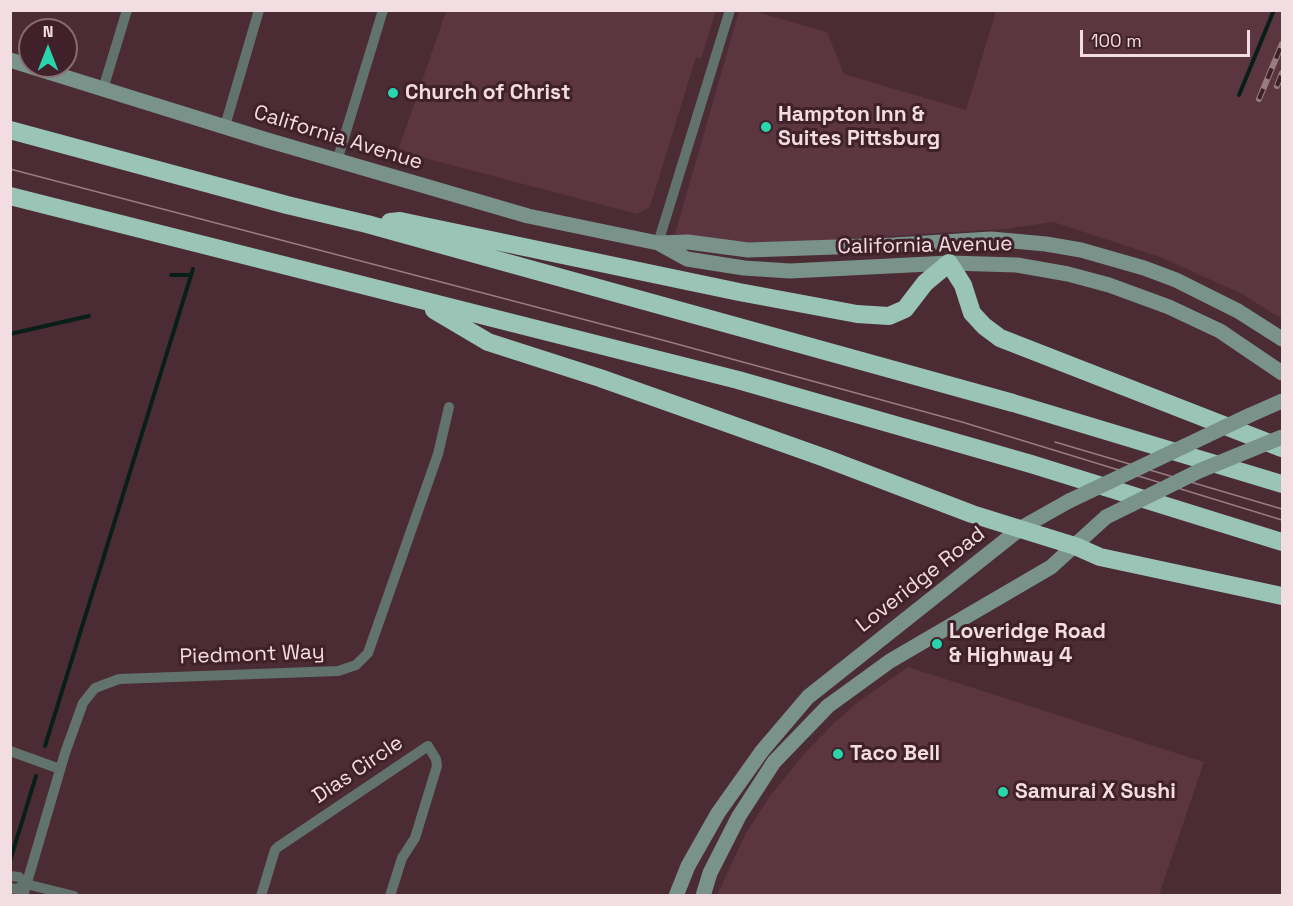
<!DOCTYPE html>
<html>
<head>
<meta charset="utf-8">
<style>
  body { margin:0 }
  #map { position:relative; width:1293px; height:906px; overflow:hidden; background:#4b2b34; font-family:"Space Grotesk",sans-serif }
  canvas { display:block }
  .frame { position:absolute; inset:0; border:12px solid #f2dde2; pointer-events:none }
  .north { position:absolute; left:18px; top:18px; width:60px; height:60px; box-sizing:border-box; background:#40212a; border:2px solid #876c74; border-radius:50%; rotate:0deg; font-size:16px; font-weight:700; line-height:24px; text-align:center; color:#f2dde2 }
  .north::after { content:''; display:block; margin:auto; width:21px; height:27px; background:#28d5ad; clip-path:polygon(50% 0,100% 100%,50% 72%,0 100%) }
  .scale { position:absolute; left:1080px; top:30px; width:170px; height:27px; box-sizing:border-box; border:3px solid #f2dde2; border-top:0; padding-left:8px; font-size:18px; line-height:21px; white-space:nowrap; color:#f2dde2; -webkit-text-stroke:4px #40212a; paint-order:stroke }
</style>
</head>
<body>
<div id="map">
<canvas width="1293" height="906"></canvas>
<div class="frame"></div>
<div class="north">N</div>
<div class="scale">100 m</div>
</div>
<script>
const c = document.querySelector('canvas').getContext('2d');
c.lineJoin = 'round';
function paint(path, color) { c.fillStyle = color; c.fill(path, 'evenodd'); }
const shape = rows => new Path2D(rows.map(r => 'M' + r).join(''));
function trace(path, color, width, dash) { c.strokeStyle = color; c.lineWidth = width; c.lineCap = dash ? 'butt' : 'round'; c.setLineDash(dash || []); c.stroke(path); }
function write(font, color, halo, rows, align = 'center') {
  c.font = font + ' "Space Grotesk",sans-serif'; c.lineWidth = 6; c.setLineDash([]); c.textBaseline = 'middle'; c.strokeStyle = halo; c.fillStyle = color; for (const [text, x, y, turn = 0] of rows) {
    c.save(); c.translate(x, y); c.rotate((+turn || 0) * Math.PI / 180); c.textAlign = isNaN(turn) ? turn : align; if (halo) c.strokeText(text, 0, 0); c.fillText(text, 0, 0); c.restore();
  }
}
paint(shape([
  [446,11,716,11,701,59,696,57,650,207,637,214,398,151],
  [739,11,754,11,827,32,844,74,966,110,996,11,1282,11,1282,319,1240,293,1160,257,1053,222,1005,229,747,245,675,234],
  [908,667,1204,762,1159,895,717,895,746,833,770,796,804,754,834,723,858,702]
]), '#5b3540');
trace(shape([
  [1239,95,1274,10],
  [171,275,191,275],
  [10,334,89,316],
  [45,746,193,269],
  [10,861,36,776]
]), '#081f19', 4);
trace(shape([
  [103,89,127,10],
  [225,126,259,10],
  [337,161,383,10],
  [658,243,730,10],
  [10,751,60,769],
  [10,876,19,877,26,884,74,896],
  [10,888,17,889,26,884],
  [23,896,65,753,83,703,95,688,119,679,338,671,356,665,368,653,438,454,449,407],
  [261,896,275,850,278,847,428,746,436,759,437,766,415,838,402,858,390,896]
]), '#62726c', 10);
trace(shape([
  [10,60,267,140,528,216,658,243,688,242,748,250,894,245,991,239,1046,244,1081,250,1144,268,1176,280,1238,311,1282,339],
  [658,243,687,259,744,268,790,271,949,263,1017,265,1068,274,1109,285,1169,307,1220,331,1282,373],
  [1248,416,1282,401],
  [676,896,688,866,718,813,762,751,808,697,1021,528,1069,501],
  [703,896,710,873,739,816,774,762,828,706,890,661,1051,567,1106,517]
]), '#79938a', 15);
trace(shape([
  [10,130,287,205,367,224,1013,403,1282,484],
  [10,196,738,380,1031,464,1282,542],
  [390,222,400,221,739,292,857,314,889,316,905,309,925,283,949,263,963,285,972,313,984,326,1000,338,1282,448],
  [434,310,488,342,600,378,825,458,972,514,1075,546,1100,557,1282,596]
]), '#9ac4b6', 18);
trace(shape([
  [10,169,666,341,962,422,1282,520],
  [1055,442,1282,509]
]), '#987d84', 1.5);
const rail = shape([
  [1277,86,1282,73],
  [1259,99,1282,44]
]);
trace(rail, '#987d84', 6);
trace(rail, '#40212a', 4, [11]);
trace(shape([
  [1069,501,1248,416],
  [1106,517,1199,471,1282,437]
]), '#79938a', 15);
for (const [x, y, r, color] of [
  [393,93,6,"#28d5ad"],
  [766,127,6,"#28d5ad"],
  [937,644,6,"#28d5ad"],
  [838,754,6,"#28d5ad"],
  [1003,792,6,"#28d5ad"]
]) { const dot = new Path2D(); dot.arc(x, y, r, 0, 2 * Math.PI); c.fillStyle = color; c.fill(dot); trace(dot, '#40212a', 2); }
write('bold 21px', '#f2dde2', '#40212a', [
  ["Church of Christ",405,93],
  ["Hampton Inn &",778,115],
  ["Suites Pittsburg",778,139],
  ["Loveridge Road",949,632],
  ["& Highway 4",949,656],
  ["Taco Bell",850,754],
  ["Samurai X Sushi",1015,792]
], 'left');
write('21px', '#f2dde2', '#40212a', [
  ["California Avenue",338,138,17],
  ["California Avenue",925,246,-1],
  ["Loveridge Road",921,580,-38],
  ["Piedmont Way",252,655,-2],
  ["Dias Circle",358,770,-34]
]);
</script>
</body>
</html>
